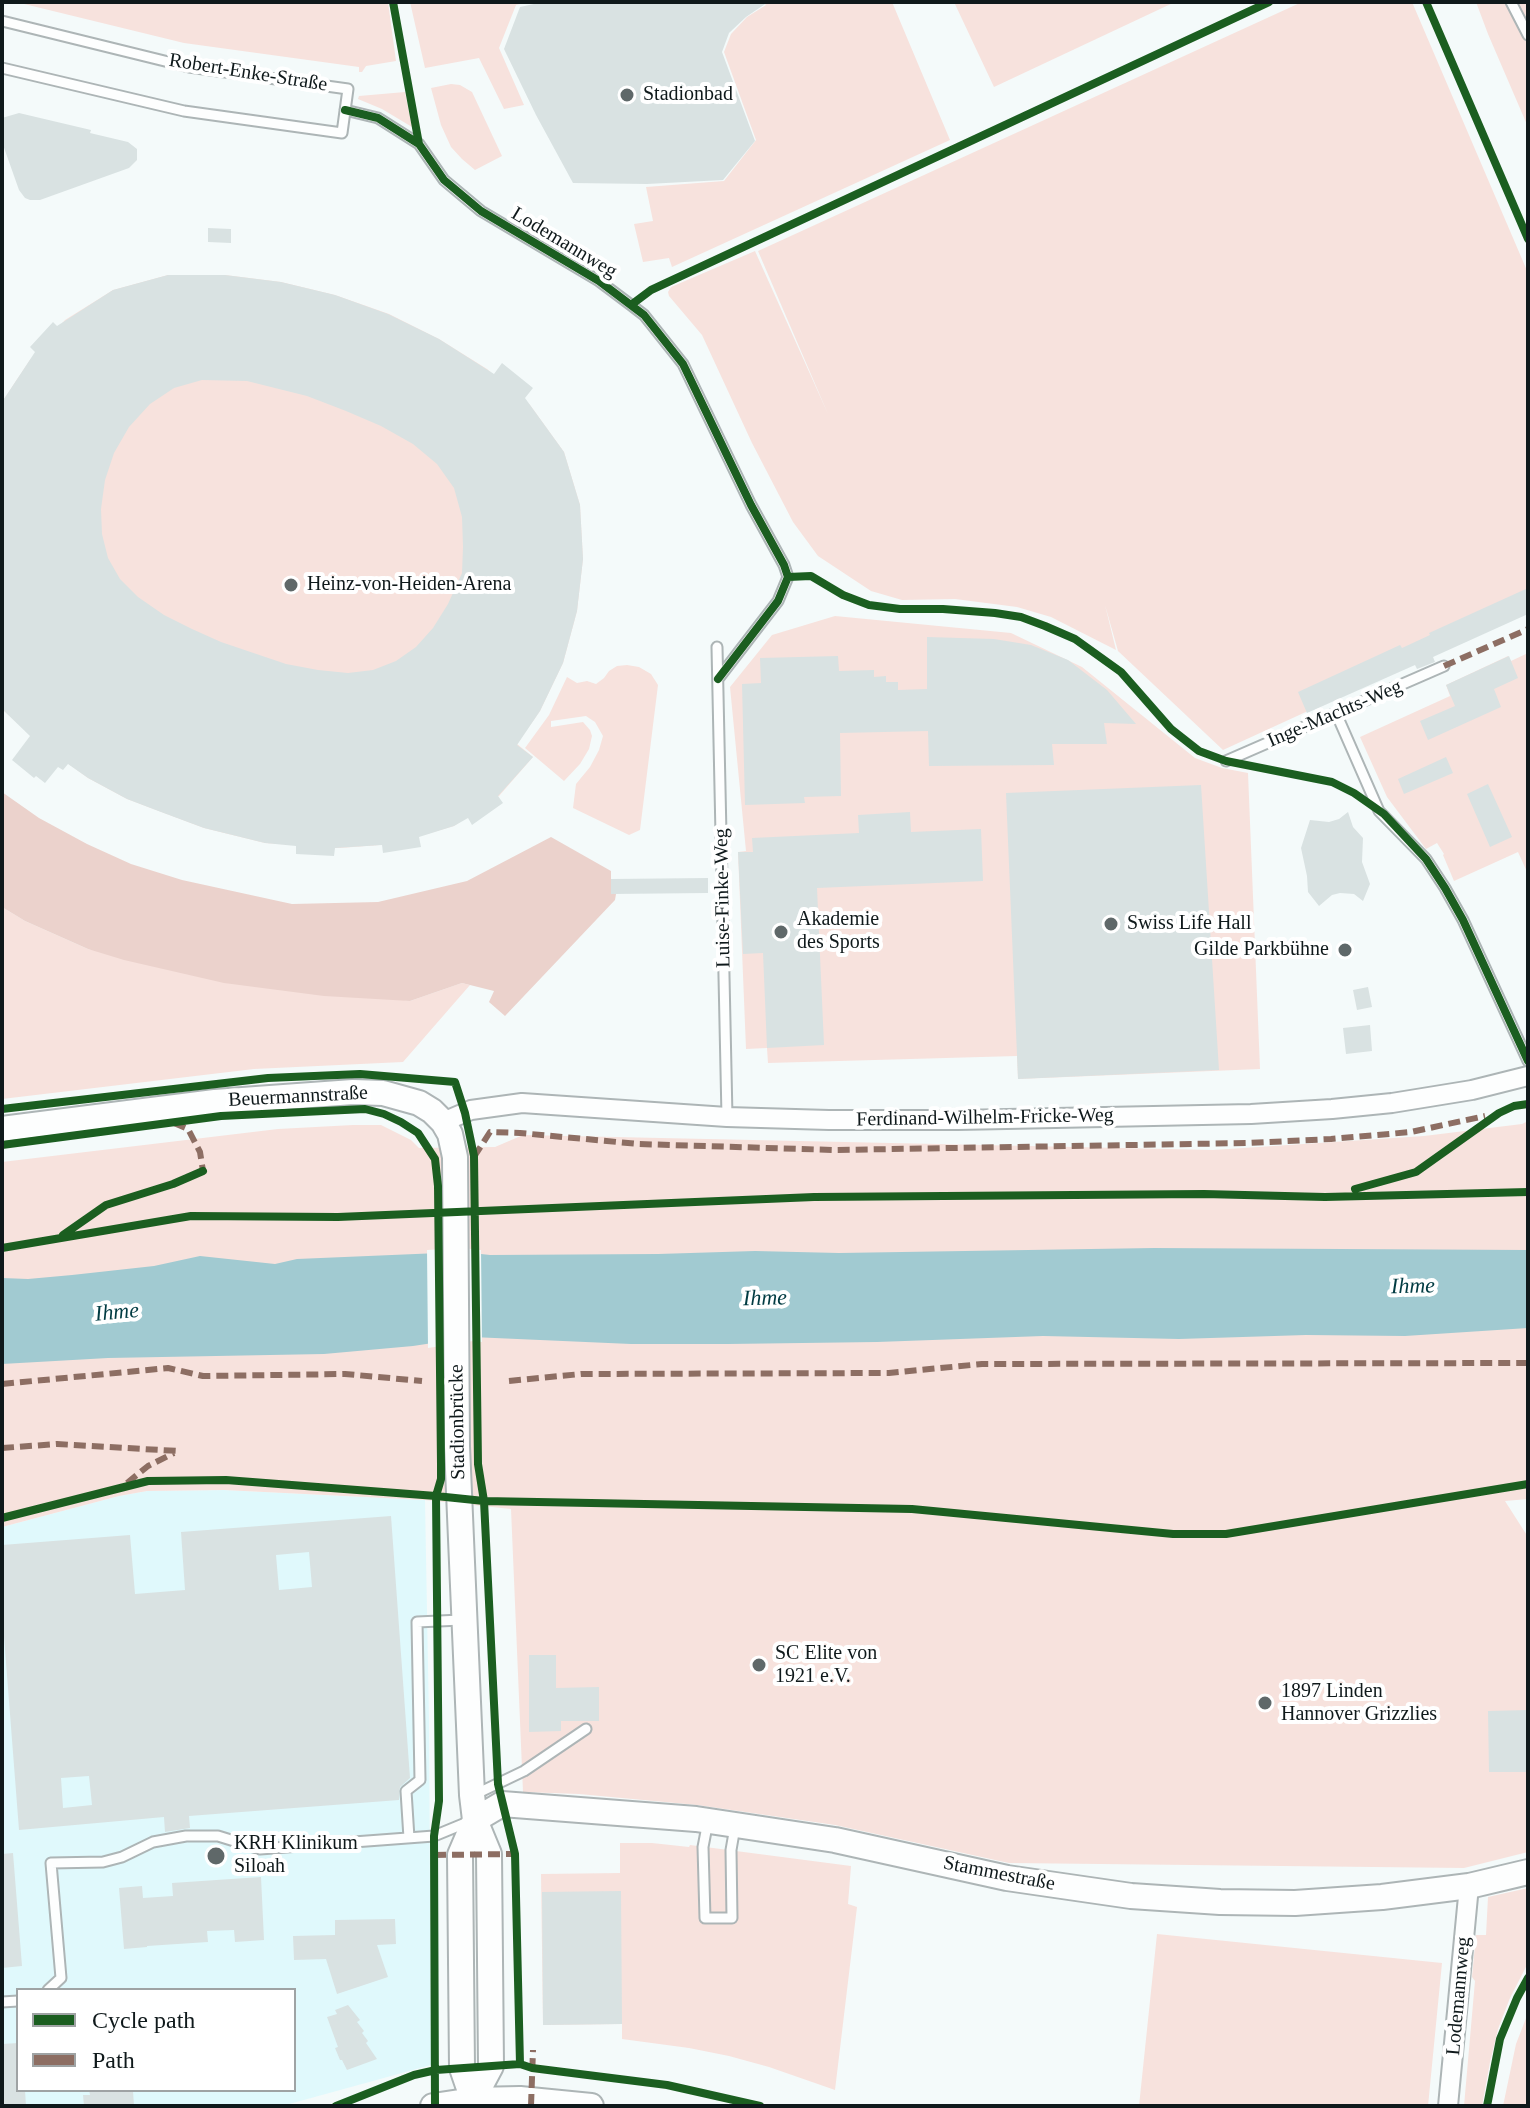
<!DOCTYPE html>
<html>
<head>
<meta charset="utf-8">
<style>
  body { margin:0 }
  #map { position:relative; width:1530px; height:2108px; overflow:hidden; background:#f4fafa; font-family:Georgia,serif }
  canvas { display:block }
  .frame { position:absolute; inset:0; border:4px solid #0f191b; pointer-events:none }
  .legend { position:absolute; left:16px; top:1988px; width:280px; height:104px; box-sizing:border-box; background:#fff; border:2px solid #9fa3a4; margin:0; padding:10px 14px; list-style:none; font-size:24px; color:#0f191b }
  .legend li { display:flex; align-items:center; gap:16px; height:40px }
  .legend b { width:40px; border:2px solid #9fa3a4 }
</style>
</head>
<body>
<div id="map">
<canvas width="1530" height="2108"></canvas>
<div class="frame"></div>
<ul class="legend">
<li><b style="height:10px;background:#1b5e20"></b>Cycle path</li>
<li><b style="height:10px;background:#8d6e63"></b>Path</li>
</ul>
</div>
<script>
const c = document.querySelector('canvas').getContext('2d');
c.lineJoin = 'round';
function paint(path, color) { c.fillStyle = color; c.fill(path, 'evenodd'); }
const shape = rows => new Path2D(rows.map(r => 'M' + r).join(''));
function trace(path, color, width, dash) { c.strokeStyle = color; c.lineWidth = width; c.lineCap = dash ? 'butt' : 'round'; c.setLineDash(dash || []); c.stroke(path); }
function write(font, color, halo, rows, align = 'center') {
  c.font = font + ' Georgia,serif'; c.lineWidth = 8; c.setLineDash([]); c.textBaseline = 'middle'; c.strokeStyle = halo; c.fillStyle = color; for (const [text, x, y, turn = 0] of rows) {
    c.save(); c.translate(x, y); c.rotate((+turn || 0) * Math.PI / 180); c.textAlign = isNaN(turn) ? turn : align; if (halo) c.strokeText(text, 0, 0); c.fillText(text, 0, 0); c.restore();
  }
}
paint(shape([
  [224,1490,425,1500,429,1722,431,2065,282,2106,2,2106,2,1527,119,1496,147,1491],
  [18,1990,294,1990,294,2090,18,2090]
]), '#e0f9fc');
paint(shape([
  [16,2,388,2,396,61,366,66,362,72,359,72,359,67,184,43],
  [410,2,528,2,516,5,499,48,524,105,504,109,479,58,425,68],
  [763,2,892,2,950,140,672,267,669,258,643,262,634,224,653,221,646,187,724,181,756,140,724,52,731,34,747,17,766,5],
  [954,2,1175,2,994,87],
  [1302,2,1412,2,1528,273,1528,610,1223,750,1118,651,1105,605,1116,650,1051,617,1017,607,955,599,902,600,871,591,818,556,793,522,752,443,702,335,669,296,668,292,671,287,755,251,828,414,758,251],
  [1476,2,1528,2,1528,127,1488,34],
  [451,84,460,85,472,92,502,156,475,170,462,159,451,147,441,125,431,88],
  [405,92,412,127,382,109,358,99,359,96],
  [168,275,225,275,281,282,335,295,389,314,439,339,487,369,530,405,564,452,580,505,583,559,577,611,563,663,540,711,517,744,533,757,499,796,454,826,393,844,340,848,265,843,204,828,127,799,88,778,37,741,2,709,2,402,30,360,65,320,113,290],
  [835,616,1011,633,1082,667,1195,758,1222,768,1248,773,1260,1069,1018,1079,1017,1056,768,1063,767,1048,746,1049,738,852,746,851,730,687,772,635],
  [1528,653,1528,874,1518,852,1454,881,1443,855,1444,854,1437,843,1426,849,1387,797,1360,737,1450,696,1446,685,1508,656,1511,661],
  [627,665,639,667,651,674,658,685,640,830,629,835,573,808,576,784,590,767,599,750,603,736,595,722,586,716,551,721,551,727,583,722,590,730,592,736,589,749,580,764,564,781,525,748,549,715,567,677,577,683,587,681,596,684,604,678,609,671,617,666],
  [2,907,25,921,88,949,410,1001,462,983,470,985,403,1062,254,1069,2,1099],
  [1528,1121,1528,1499,1505,1501,1528,1537,1528,1852,1464,1868,1009,1863,835,1825,697,1805,579,1794,523,1792,511,1509,425,1500,224,1490,147,1491,119,1496,2,1527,2,1162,278,1129,353,1125,381,1125,411,1140,419,1148,495,1147,523,1135,1213,1150,1424,1136,1522,1124],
  [620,1843,652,1843,689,1847,690,1845,851,1866,848,1904,857,1907,835,2090,769,2067,729,2056,689,2048,622,2039,622,2024,543,2025,541,1874,620,1873],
  [1528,1888,1528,1963,1510,1998,1498,2029,1490,2062,1482,2106,1464,2106,1475,1981,1472,1977,1476,1935,1486,1935,1488,1897],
  [1157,1934,1442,1963,1428,2106,1139,2106],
  [1528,2013,1528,2106,1503,2106,1516,2044]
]), '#f7e2dd');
paint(shape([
  [2,792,39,818,87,844,131,864,182,880,292,904,378,902,467,881,551,837,611,871,611,893,616,894,615,900,505,1016,489,1002,494,991,462,983,410,1001,324,996,224,983,124,960,88,949,25,921,2,907]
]), '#ebd2cc');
paint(shape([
  [1154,1248,1528,1250,1528,1328,1405,1336,1306,1335,1179,1339,1043,1336,877,1342,728,1344,631,1344,472,1337,413,1346,324,1354,108,1358,2,1364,2,1278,28,1279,72,1275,154,1266,200,1256,275,1264,297,1259,463,1252,490,1255,658,1254,755,1251,839,1253]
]), '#a1cad1');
paint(shape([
  [463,1248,481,1250,482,1342,473,1341,428,1348,427,1250]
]), '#f4fafa');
paint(shape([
  [543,2,768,2,746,17,729,33,722,52,755,141,723,180,647,184,573,183,536,115,504,49,520,7],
  [19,113,91,130,90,133,128,142,137,149,137,160,129,168,40,200,30,200,25,198,19,190,2,142,2,118],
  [208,228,231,229,231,243,208,242],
  [168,275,225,275,281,282,335,295,388,314,439,339,494,374,502,363,533,388,525,398,564,452,580,505,583,559,577,611,563,663,540,711,517,745,533,757,498,796,503,803,472,825,468,818,454,826,419,837,421,847,383,853,382,845,335,848,334,856,296,854,296,846,265,843,204,828,161,812,127,799,88,778,68,764,63,770,58,767,45,783,36,776,34,778,12,760,30,736,2,709,2,402,35,352,30,347,53,322,57,326,113,290],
  [202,380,247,381,307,396,346,411,381,426,413,444,437,464,454,488,462,517,463,547,462,573,448,604,433,628,416,647,396,661,373,670,348,673,318,670,286,664,221,642,192,629,164,615,138,597,120,579,108,558,102,534,101,509,105,480,114,453,129,427,150,404,174,388],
  [1528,588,1528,614,1433,657,1435,662,1417,669,1415,665,1307,713,1298,692,1400,645,1402,648,1430,635,1429,633],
  [927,637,994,639,1031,645,1068,660,1107,690,1136,724,1104,723,1107,744,1052,744,1054,765,929,766,928,731,840,733,841,796,804,797,805,803,745,805,742,684,761,683,760,658,838,656,839,671,874,670,874,677,886,676,886,682,898,682,898,690,927,689],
  [1509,656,1518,678,1494,689,1501,707,1428,740,1420,721,1455,706,1446,685],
  [1446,757,1453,773,1404,794,1398,779],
  [1488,784,1512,837,1490,847,1467,794],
  [1201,785,1219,1070,1018,1079,1006,793],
  [910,812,911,832,981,829,983,881,817,888,824,1045,767,1048,763,953,743,954,738,852,753,852,752,838,859,833,858,815],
  [1348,812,1353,827,1363,838,1362,862,1370,884,1363,901,1354,894,1340,893,1332,895,1319,906,1308,892,1307,876,1301,848,1310,820,1329,822,1339,819],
  [708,878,708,893,611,894,611,879],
  [1368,987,1372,1007,1357,1010,1353,990],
  [1370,1025,1372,1051,1346,1054,1343,1028],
  [391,1516,410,1778,400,1787,399,1800,189,1816,190,1828,165,1832,164,1817,19,1830,2,1611,2,1545,130,1535,135,1594,185,1590,181,1532],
  [309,1552,312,1587,279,1590,276,1555],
  [89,1776,92,1805,63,1808,61,1778],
  [529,1655,556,1655,556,1688,599,1687,599,1721,561,1721,561,1731,529,1732],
  [1528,1710,1528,1772,1489,1772,1488,1711],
  [13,1853,22,1966,2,1968,2,1854],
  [261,1877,264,1940,235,1942,234,1930,207,1931,208,1942,147,1946,147,1947,124,1949,119,1888,142,1886,143,1898,173,1896,172,1883],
  [621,1891,622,2024,543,2025,542,1892],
  [395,1919,396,1944,377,1945,388,1977,337,1994,326,1959,294,1960,293,1936,335,1935,335,1920],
  [348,2005,360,2020,357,2022,364,2031,362,2033,368,2041,366,2043,377,2059,347,2070,342,2060,340,2060,335,2048,338,2047,327,2017,337,2014,335,2010],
  [18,2043,18,2090,25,2090,26,2106,2,2106,2,2044],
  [89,2090,133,2091,134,2106,84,2106,83,2095,90,2095]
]), '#d9e2e2');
const lane = shape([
  [1511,2,1528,35],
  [2,21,189,67,348,89,342,133,184,111,2,68],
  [345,110,378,118,419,144,444,180,481,211,599,281,631,305,644,315,683,364,751,505,784,565,788,577,778,601,718,679],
  [717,647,727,1117],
  [1336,713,1379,811,1426,859,1445,888,1463,920,1528,1061],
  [1226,761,1444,666],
  [476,1794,524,1771,586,1729],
  [708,1821,703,1847,705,1918,732,1918,731,1850,735,1827],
  [409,1838,406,1791,420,1780,417,1622,461,1620],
  [48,1990,61,1978,51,1863,103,1862,122,1857,153,1842,186,1836,218,1836,260,1849,434,1836,468,1822],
  [2,2002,18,2001]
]);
const street = shape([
  [443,1122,471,1110,522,1103,727,1117,829,1120,958,1120,1251,1114,1332,1109,1392,1103,1472,1090,1528,1076],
  [1448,2106,1469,1886]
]);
const secondary = shape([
  [2,1129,215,1102,353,1092,383,1093,419,1103,432,1111,443,1122,450,1134,455,1157,457,1446,472,1795,475,1820,489,1854,491,2066,473,2100,473,2106],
  [475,1820,502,1804,696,1819,835,1840,1007,1878,1131,1896,1220,1902,1295,1903,1382,1897,1469,1886,1528,1872],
  [473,2100,462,2068,460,1855,475,1820],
  [433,2106,473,2100,520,2099,591,2106]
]);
trace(lane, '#adb5b6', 13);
trace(street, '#adb5b6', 22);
trace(secondary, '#adb5b6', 28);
trace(lane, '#fdfefe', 9);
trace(street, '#fdfefe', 18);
trace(secondary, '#fdfefe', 24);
trace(shape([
  [1444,666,1528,629],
  [174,1123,188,1129,200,1152,203,1171,196,1174],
  [474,1157,490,1132,520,1133,639,1144,834,1150,1249,1143,1331,1139,1411,1132,1485,1116],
  [509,1381,581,1374,889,1373,982,1364,1528,1363],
  [2,1384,168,1368,203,1376,345,1374,422,1381],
  [2,1448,57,1444,178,1451],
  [127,1483,148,1466,174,1453],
  [434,1855,515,1854],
  [531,2106,533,2050]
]), '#8d6e63', 6, [12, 6]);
trace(shape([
  [393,2,419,144],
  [1426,2,1528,239],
  [345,110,378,118,419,144,444,180,481,211,599,281,644,315,683,364,751,505,784,565,788,577],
  [631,305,651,290,1269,2],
  [788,577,811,576,843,595,869,605,900,609,943,609,995,613,1021,617,1045,626,1075,639,1121,672,1171,729,1199,751,1226,761,1332,782,1354,793,1384,814,1426,859,1445,888,1463,920,1528,1061],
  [718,679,778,601,788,577],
  [2,1109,268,1078,360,1074,455,1082,465,1113,474,1156,478,1464,484,1501,498,1784,515,1854,520,2064],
  [2,1145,221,1116,365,1109,384,1114,401,1122,418,1133,435,1159,438,1186,441,1464,441,1479,436,1496,439,1801,434,1836,435,2106],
  [1355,1189,1416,1172,1499,1113,1514,1106,1528,1104],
  [63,1235,106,1205,173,1184,203,1171],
  [2,1248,191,1216,338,1217,814,1197,1204,1194,1325,1197,1528,1192],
  [2,1518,148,1481,226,1480,436,1496,484,1501,912,1509,1173,1534,1226,1534,1528,1484],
  [336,2106,414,2075,436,2070,520,2064,532,2068,667,2085,760,2106],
  [1487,2106,1500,2039,1517,1998,1528,1978]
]), '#1b5e20', 8);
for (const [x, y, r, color] of [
  [627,95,8,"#5f6869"],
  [291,585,8,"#5f6869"],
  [1111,924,8,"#5f6869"],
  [781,932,8,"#5f6869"],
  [1345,950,8,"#5f6869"],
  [759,1665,8,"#5f6869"],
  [1265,1703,8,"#5f6869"],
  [216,1856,10,"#5f6869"]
]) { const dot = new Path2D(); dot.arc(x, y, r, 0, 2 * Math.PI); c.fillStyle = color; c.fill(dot); trace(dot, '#fff', 3); }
write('20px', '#0f191b', '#fff', [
  ["Robert-Enke-Straße",248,73,9],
  ["Lodemannweg",564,243,31],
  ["Inge-Machts-Weg",1335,714,-23],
  ["Luise-Finke-Weg",723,898,-91],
  ["Beuermannstraße",298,1097,-3],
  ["Ferdinand-Wilhelm-Fricke-Weg",985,1118,-1],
  ["Stadionbrücke",458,1422,-91],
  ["Stammestraße",999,1874,11],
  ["Lodemannweg",1459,1996,-85]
]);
write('20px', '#0f191b', '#fff', [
  ["Stadionbad",643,95],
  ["Heinz-von-Heiden-Arena",307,585],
  ["Akademie",797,920],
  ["des Sports",797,943],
  ["Swiss Life Hall",1127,924],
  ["Gilde Parkbühne",1329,950,"right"],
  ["SC Elite von",775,1654],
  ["1921 e.V.",775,1677],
  ["1897 Linden",1281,1692],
  ["Hannover Grizzlies",1281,1715],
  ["KRH Klinikum",234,1844],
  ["Siloah",234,1867]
], 'left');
write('italic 22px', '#013b42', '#fff', [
  ["Ihme",1413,1287,-1],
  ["Ihme",765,1299,-1],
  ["Ihme",117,1313,-5]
]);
</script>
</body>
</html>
